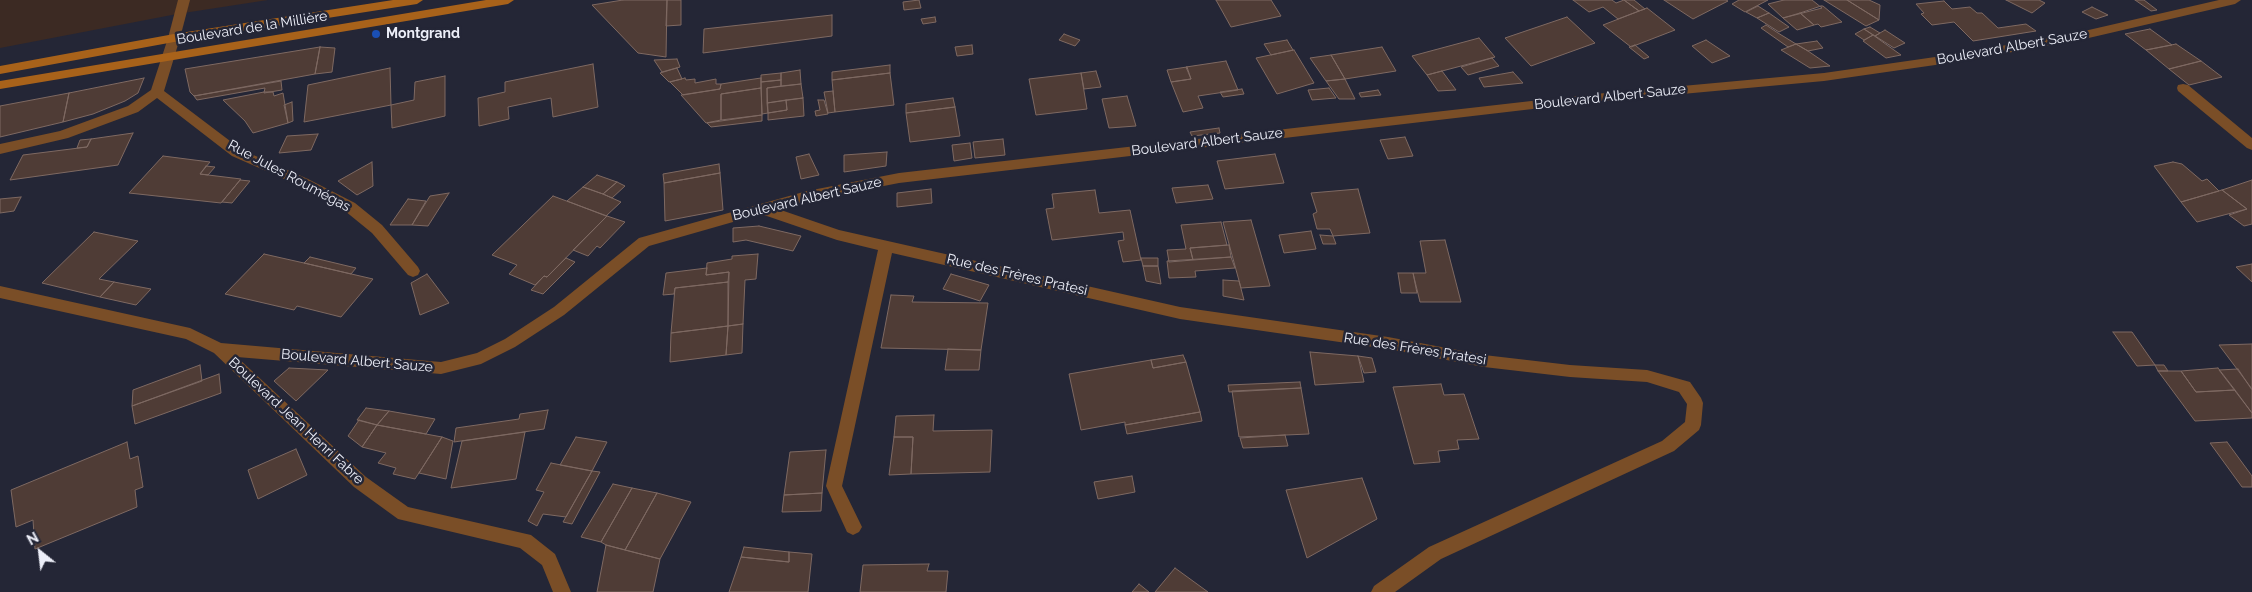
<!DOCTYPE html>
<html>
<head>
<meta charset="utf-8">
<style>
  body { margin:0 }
  #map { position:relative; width:2252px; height:592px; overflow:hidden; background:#242636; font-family:Raleway,sans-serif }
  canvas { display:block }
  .north { position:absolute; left:15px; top:527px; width:50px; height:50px; -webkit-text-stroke:4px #242636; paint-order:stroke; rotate:331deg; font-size:14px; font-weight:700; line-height:20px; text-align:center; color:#eceef8 }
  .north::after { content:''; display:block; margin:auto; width:18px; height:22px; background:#eceef8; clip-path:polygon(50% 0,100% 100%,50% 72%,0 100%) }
</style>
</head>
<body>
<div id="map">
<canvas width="2252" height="592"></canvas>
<div class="north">N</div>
</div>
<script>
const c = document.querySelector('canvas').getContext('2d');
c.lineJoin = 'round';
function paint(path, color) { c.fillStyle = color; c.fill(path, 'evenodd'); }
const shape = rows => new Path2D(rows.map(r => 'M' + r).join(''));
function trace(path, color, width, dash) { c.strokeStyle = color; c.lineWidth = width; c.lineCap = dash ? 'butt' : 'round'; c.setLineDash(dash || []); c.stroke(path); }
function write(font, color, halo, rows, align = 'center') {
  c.font = font + ' Raleway,sans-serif'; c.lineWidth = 5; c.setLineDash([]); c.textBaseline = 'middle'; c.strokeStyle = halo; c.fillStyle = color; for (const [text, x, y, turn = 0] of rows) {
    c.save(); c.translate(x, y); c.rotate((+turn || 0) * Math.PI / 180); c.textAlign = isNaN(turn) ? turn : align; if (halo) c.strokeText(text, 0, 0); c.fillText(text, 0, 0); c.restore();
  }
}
paint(shape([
  [0,0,268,0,177,14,0,48]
]), '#3c2a23');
const building = shape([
  [623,0,667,0,666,57,638,53,592,5,623,0],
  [667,0,681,0,681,25,666,26,667,0],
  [919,0,921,8,904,10,903,2,919,0],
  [1216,0,1271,0,1281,16,1231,27,1216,0],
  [1573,0,1612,0,1616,3,1624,0,1639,11,1618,19,1603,7,1589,12,1573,0],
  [1624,0,1634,0,1645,9,1639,11,1624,0],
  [1664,0,1726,0,1728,1,1693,19,1664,0],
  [1739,0,1768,0,1745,12,1732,4,1739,0],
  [1784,0,1812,0,1822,8,1783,18,1768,4,1784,0],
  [1824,0,1847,0,1879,20,1866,26,1824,0],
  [1847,0,1869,0,1880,5,1879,20,1847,0],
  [2006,0,2039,0,2045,3,2032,13,2006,0],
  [2135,0,2144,0,2157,10,2151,11,2135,0],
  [1944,1,1952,9,1970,7,1977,13,1982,13,1998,28,2026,24,2036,31,1973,41,1954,22,1932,25,1921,14,1924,13,1916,4,1944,1],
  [1758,6,1769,13,1757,18,1746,12,1758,6],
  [1821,6,1823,6,1842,22,1821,27,1818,24,1814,25,1800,13,1821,6],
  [2092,7,2108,15,2096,19,2082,12,2092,7],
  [1647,8,1675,30,1631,47,1603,25,1647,8],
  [1769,13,1789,27,1779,32,1757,18,1769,13],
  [1800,13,1814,25,1797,30,1783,18,1800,13],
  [832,15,832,36,703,53,704,29,832,15],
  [935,17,936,22,923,24,921,19,935,17],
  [1567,17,1595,43,1531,66,1505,38,1567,17],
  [1766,25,1778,33,1796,44,1788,47,1761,28,1766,25],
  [1870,27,1880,33,1875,36,1864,29,1870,27],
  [1864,29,1873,35,1864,40,1855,34,1864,29],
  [2150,29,2172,45,2146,50,2125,34,2150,29],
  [1885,30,1905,43,1894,48,1875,36,1885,30],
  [1064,34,1080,40,1075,46,1059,40,1064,34],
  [1873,35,1901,55,1886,58,1863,41,1873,35],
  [1479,38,1495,57,1427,75,1412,56,1479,38],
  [1287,40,1293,50,1271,55,1264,44,1287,40],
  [1706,40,1730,56,1712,63,1692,46,1706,40],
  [1817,41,1823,48,1808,51,1796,44,1817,41],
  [1796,44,1808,51,1830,66,1810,68,1781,50,1796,44],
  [2176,44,2201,61,2169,69,2146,50,2176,44],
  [972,45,973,54,957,56,955,47,972,45],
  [1635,45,1649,57,1644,59,1629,47,1635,45],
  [320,47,315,74,194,96,190,92,185,69,320,47],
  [320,47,335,48,332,72,315,74,320,47],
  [1382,47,1396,71,1345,79,1331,55,1382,47],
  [1294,50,1314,83,1277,94,1256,58,1294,50],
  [1331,55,1345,79,1326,81,1310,58,1331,55],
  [1492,58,1499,66,1468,75,1461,67,1492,58],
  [677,59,680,67,662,72,654,60,677,59],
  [1226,61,1238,90,1198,96,1203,108,1183,112,1171,82,1191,79,1186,67,1226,61],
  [2201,61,2222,77,2189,85,2169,69,2201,61],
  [593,64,598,107,553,117,551,98,508,107,509,119,479,126,478,98,505,92,505,82,593,64],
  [890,65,890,73,832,80,832,72,890,65],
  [1187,67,1191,79,1171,82,1167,70,1187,67],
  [390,68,391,105,304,122,308,85,390,68],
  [677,68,682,79,669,82,660,73,677,68],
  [800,70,801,84,781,86,781,73,800,70],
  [1096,71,1101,87,1084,89,1081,73,1096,71],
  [1442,71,1456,90,1438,91,1427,75,1442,71],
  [1513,72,1523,83,1484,87,1479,78,1513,72],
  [781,73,781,80,761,82,761,75,781,73],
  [890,73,894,105,835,112,832,80,890,73],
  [1081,73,1087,109,1036,115,1029,79,1081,73],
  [445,76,445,116,392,128,391,105,414,100,415,82,445,76],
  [144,78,138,93,125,101,93,114,63,122,69,93,144,78],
  [685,78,686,80,695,79,695,83,716,79,716,84,721,84,720,89,683,95,670,82,685,78],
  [761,78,761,88,721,94,721,120,706,123,681,95,720,89,721,84,761,78],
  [1345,79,1355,99,1339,99,1326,81,1345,79],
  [781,80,781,86,767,88,768,113,762,114,761,82,781,80],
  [281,81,282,90,264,93,265,88,197,100,194,96,281,81],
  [801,84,803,98,767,103,767,88,801,84],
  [761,88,762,115,721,120,721,94,761,88],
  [1329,88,1336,98,1312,100,1308,90,1329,88],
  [1242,89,1244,94,1223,97,1220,92,1242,89],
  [1378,90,1381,95,1361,97,1359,93,1378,90],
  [833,91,835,112,828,113,824,92,833,91],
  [264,92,273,92,274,96,283,93,288,123,253,133,245,121,223,100,264,92],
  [69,93,63,122,0,137,0,106,69,93],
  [1127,96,1136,126,1109,128,1102,99,1127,96],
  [803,98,804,116,768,120,768,113,787,110,786,100,803,98],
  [953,98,955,107,906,113,906,104,953,98],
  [786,100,787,110,768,113,767,103,786,100],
  [818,100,824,100,828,114,816,116,815,111,820,110,818,100],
  [292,102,293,121,288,123,284,105,292,102],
  [955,107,960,136,910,142,906,113,955,107],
  [762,115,762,121,711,127,707,123,762,115],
  [1219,128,1220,133,1192,136,1190,132,1219,128],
  [133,133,118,165,10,180,23,155,87,147,91,139,133,133],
  [318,134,311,150,279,153,287,136,318,134],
  [1405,137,1413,156,1388,159,1380,140,1405,137],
  [91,139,87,147,77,148,80,140,91,139],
  [1003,139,1005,155,975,158,973,142,1003,139],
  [970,143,972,158,954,161,952,145,970,143],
  [887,152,886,166,844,172,844,155,887,152],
  [809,154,819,175,801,179,796,157,809,154],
  [1275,154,1284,183,1225,189,1217,161,1275,154],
  [163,156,210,162,200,174,241,179,221,203,129,193,163,156],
  [372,162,373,186,357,195,338,181,372,162],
  [2173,162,2182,164,2202,181,2207,179,2219,191,2181,202,2154,166,2173,162],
  [719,164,720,173,664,183,663,174,719,164],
  [206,166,215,167,208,175,200,174,206,166],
  [720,173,723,210,665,221,664,183,720,173],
  [597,175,617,182,603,194,583,187,597,175],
  [240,180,250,181,232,203,222,202,240,180],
  [2252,180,2252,224,2244,226,2229,215,2247,209,2222,190,2252,180],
  [617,182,625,186,612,198,603,194,617,182],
  [1208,185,1213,199,1176,203,1172,188,1208,185],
  [583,187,603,194,621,202,606,216,567,201,583,187],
  [931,189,932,203,897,207,897,193,931,189],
  [1358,189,1370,233,1333,236,1330,229,1317,229,1313,214,1317,212,1311,193,1358,189],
  [1095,190,1099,213,1130,210,1141,260,1123,262,1118,241,1124,240,1123,232,1052,240,1046,209,1054,208,1052,194,1095,190],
  [2222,190,2247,209,2197,222,2181,202,2222,190],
  [449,193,428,226,412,225,430,196,449,193],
  [553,196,607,216,547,277,544,276,535,285,509,274,517,265,492,255,553,196],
  [21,197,14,211,0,213,0,199,21,197],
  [408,199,426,201,412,225,390,225,408,199],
  [607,216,625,222,600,248,597,246,588,256,573,250,607,216],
  [1251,220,1270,286,1241,288,1223,222,1251,220],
  [1221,222,1227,245,1190,248,1193,260,1169,262,1167,250,1186,249,1181,225,1221,222],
  [759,226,801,236,793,251,746,240,733,242,733,228,759,226],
  [1311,231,1316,249,1284,253,1279,235,1311,231],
  [94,232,138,241,99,279,114,282,100,297,42,283,94,232],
  [1320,235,1333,236,1336,244,1323,244,1320,235],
  [1445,240,1461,302,1420,302,1413,273,1426,273,1420,241,1445,240],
  [1229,245,1231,257,1193,260,1190,248,1229,245],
  [264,254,304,263,373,279,341,317,297,306,294,310,225,294,264,254],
  [758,254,756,279,745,280,743,324,728,326,729,272,706,275,707,263,732,259,732,256,758,254],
  [310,257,356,268,351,274,304,263,310,257],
  [1231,257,1235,268,1195,271,1196,277,1169,278,1167,261,1231,257],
  [566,258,575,262,543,294,531,290,544,276,547,277,566,258],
  [1141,258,1158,258,1158,266,1143,266,1141,258],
  [2252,264,2252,282,2236,267,2252,264],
  [1143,266,1158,266,1161,284,1146,281,1143,266],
  [707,268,706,275,729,272,728,282,675,288,674,294,663,295,666,273,707,268],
  [1398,273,1413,273,1417,293,1401,293,1398,273],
  [427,274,449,303,420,315,411,283,427,274],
  [951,274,989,285,980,301,943,289,951,274],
  [1223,280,1239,281,1244,300,1223,296,1223,280],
  [114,282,151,289,136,305,100,297,114,282],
  [728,282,728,326,671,333,675,288,728,282],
  [891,295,914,296,912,302,988,303,981,350,881,348,891,295],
  [743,324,742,353,726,355,728,326,743,324],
  [728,326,726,355,670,362,671,333,728,326],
  [2113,332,2132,332,2155,365,2137,366,2113,332],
  [2252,344,2252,389,2219,345,2252,344],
  [948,349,981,350,979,370,945,370,948,349],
  [1310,352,1358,356,1364,382,1315,385,1310,352],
  [1183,355,1186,362,1153,368,1151,360,1183,355],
  [1358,356,1372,358,1376,372,1364,373,1358,356],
  [1151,360,1153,368,1186,362,1200,412,1125,425,1125,422,1081,430,1069,374,1151,360],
  [200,365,202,381,132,406,133,390,200,365],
  [2155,365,2164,365,2168,371,2158,371,2155,365],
  [289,368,328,370,296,401,274,381,289,368],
  [2218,368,2235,390,2196,392,2181,371,2218,368],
  [2238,369,2252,390,2252,413,2219,370,2238,369],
  [2158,371,2181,371,2196,392,2235,390,2252,413,2252,418,2195,421,2158,371],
  [219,374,221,393,135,424,132,406,219,374],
  [1300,382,1301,388,1229,392,1228,385,1300,382],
  [1441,384,1444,395,1464,394,1479,439,1457,440,1459,449,1438,451,1440,462,1414,464,1393,387,1441,384],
  [1301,388,1309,434,1239,437,1232,391,1301,388],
  [366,408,389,411,377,425,357,420,366,408],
  [548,410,544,429,454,442,456,428,519,419,520,414,548,410],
  [389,411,435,419,426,434,377,425,389,411],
  [1200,412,1202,421,1127,434,1125,425,1200,412],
  [934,415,933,431,992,430,990,472,911,474,913,437,894,437,896,416,934,415],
  [359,420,377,425,362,447,348,436,359,420],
  [377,425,442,437,415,479,393,474,396,468,378,463,386,453,362,447,377,425],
  [525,432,516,479,451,488,462,441,525,432],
  [1285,435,1288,446,1243,448,1240,438,1285,435],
  [442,437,453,441,446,479,419,473,442,437],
  [576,437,607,442,592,471,560,465,576,437],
  [894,437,913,437,911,474,889,475,894,437],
  [127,442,130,459,138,456,143,487,135,490,137,507,35,549,33,520,16,527,11,490,127,442],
  [2227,442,2252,476,2252,487,2242,487,2210,443,2227,442],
  [296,449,307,475,258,499,248,470,296,449],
  [826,450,822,493,784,495,790,452,826,450],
  [551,463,592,471,566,517,543,514,537,526,528,521,544,492,536,490,551,463],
  [592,471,600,472,572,524,563,522,592,471],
  [1132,476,1135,492,1098,499,1094,482,1132,476],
  [1362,478,1377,519,1307,558,1286,490,1362,478],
  [613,484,632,488,601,542,581,537,613,484],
  [632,488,657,493,625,550,606,545,601,542,632,488],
  [657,493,691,502,660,559,625,550,657,493],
  [822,493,821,511,782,512,784,495,822,493],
  [606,545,660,559,653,592,597,592,606,545],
  [744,547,789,552,789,562,741,557,744,547],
  [789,552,812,554,808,592,729,592,741,557,789,562,789,552],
  [929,564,927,571,948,571,946,592,860,592,863,565,929,564],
  [1175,568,1208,592,1155,592,1175,568],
  [1139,584,1149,592,1132,592,1139,584]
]);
paint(building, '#4f3c36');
trace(building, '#7e6962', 1);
paint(shape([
  [178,0,190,0,180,38,174,42,168,38,178,0]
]), '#7a4e27');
paint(shape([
  [2219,0,2241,0,2235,4,2080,40,1956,62,1824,81,1584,103,899,183,807,201,778,209,839,230,1180,307,1388,337,1484,355,1570,365,1647,370,1690,382,1701,398,1703,403,1701,425,1699,430,1674,451,1441,559,1395,592,1371,592,1374,586,1429,547,1662,441,1685,422,1687,404,1679,392,1647,382,1570,377,1484,367,1388,349,1180,319,892,253,842,486,862,527,859,532,853,535,847,532,826,486,878,250,837,240,761,214,649,246,564,315,515,347,481,364,441,374,237,357,366,477,408,507,531,535,555,554,571,592,553,592,542,565,520,548,398,519,354,487,214,353,186,339,0,298,0,286,190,328,221,343,441,362,477,353,505,339,554,307,639,238,807,191,899,173,1584,95,1824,73,1956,54,2080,32,2219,0],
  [174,34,180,38,164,91,242,150,308,179,355,203,382,225,418,267,420,271,418,275,413,277,408,275,372,233,345,211,298,185,232,156,157,98,138,112,68,138,0,154,0,144,60,131,128,106,151,90,168,38,174,34],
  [2183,84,2188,85,2252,138,2252,150,2247,148,2178,91,2177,88,2178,85,2183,84]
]), '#7a4e27');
paint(shape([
  [393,0,423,0,417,4,174,42,0,74,0,66,174,34,393,0],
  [486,0,514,0,508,4,0,89,0,81,486,0]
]), '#a8621a');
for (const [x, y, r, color] of [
  [376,34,5,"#1a4fb4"]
]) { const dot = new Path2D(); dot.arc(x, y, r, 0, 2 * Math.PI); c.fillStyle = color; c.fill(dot); trace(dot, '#242636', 2); }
write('14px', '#eceef8', '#242636', [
  ["Boulevard de la Millière",252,28,-9],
  ["Boulevard Albert Sauze",2012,47,-10],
  ["Boulevard Albert Sauze",1610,97,-6],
  ["Boulevard Albert Sauze",1207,142,-7],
  ["Rue Jules Roumégas",289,176,28],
  ["Boulevard Albert Sauze",807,199,-13],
  ["Rue des Frères Pratesi",1017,275,13],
  ["Rue des Frères Pratesi",1415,349,9],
  ["Boulevard Albert Sauze",357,361,5],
  ["Boulevard Jean Henri Fabre",296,421,43]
]);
write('bold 14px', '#eceef8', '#242636', [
  ["Montgrand",386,34]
], 'left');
</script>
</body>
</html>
